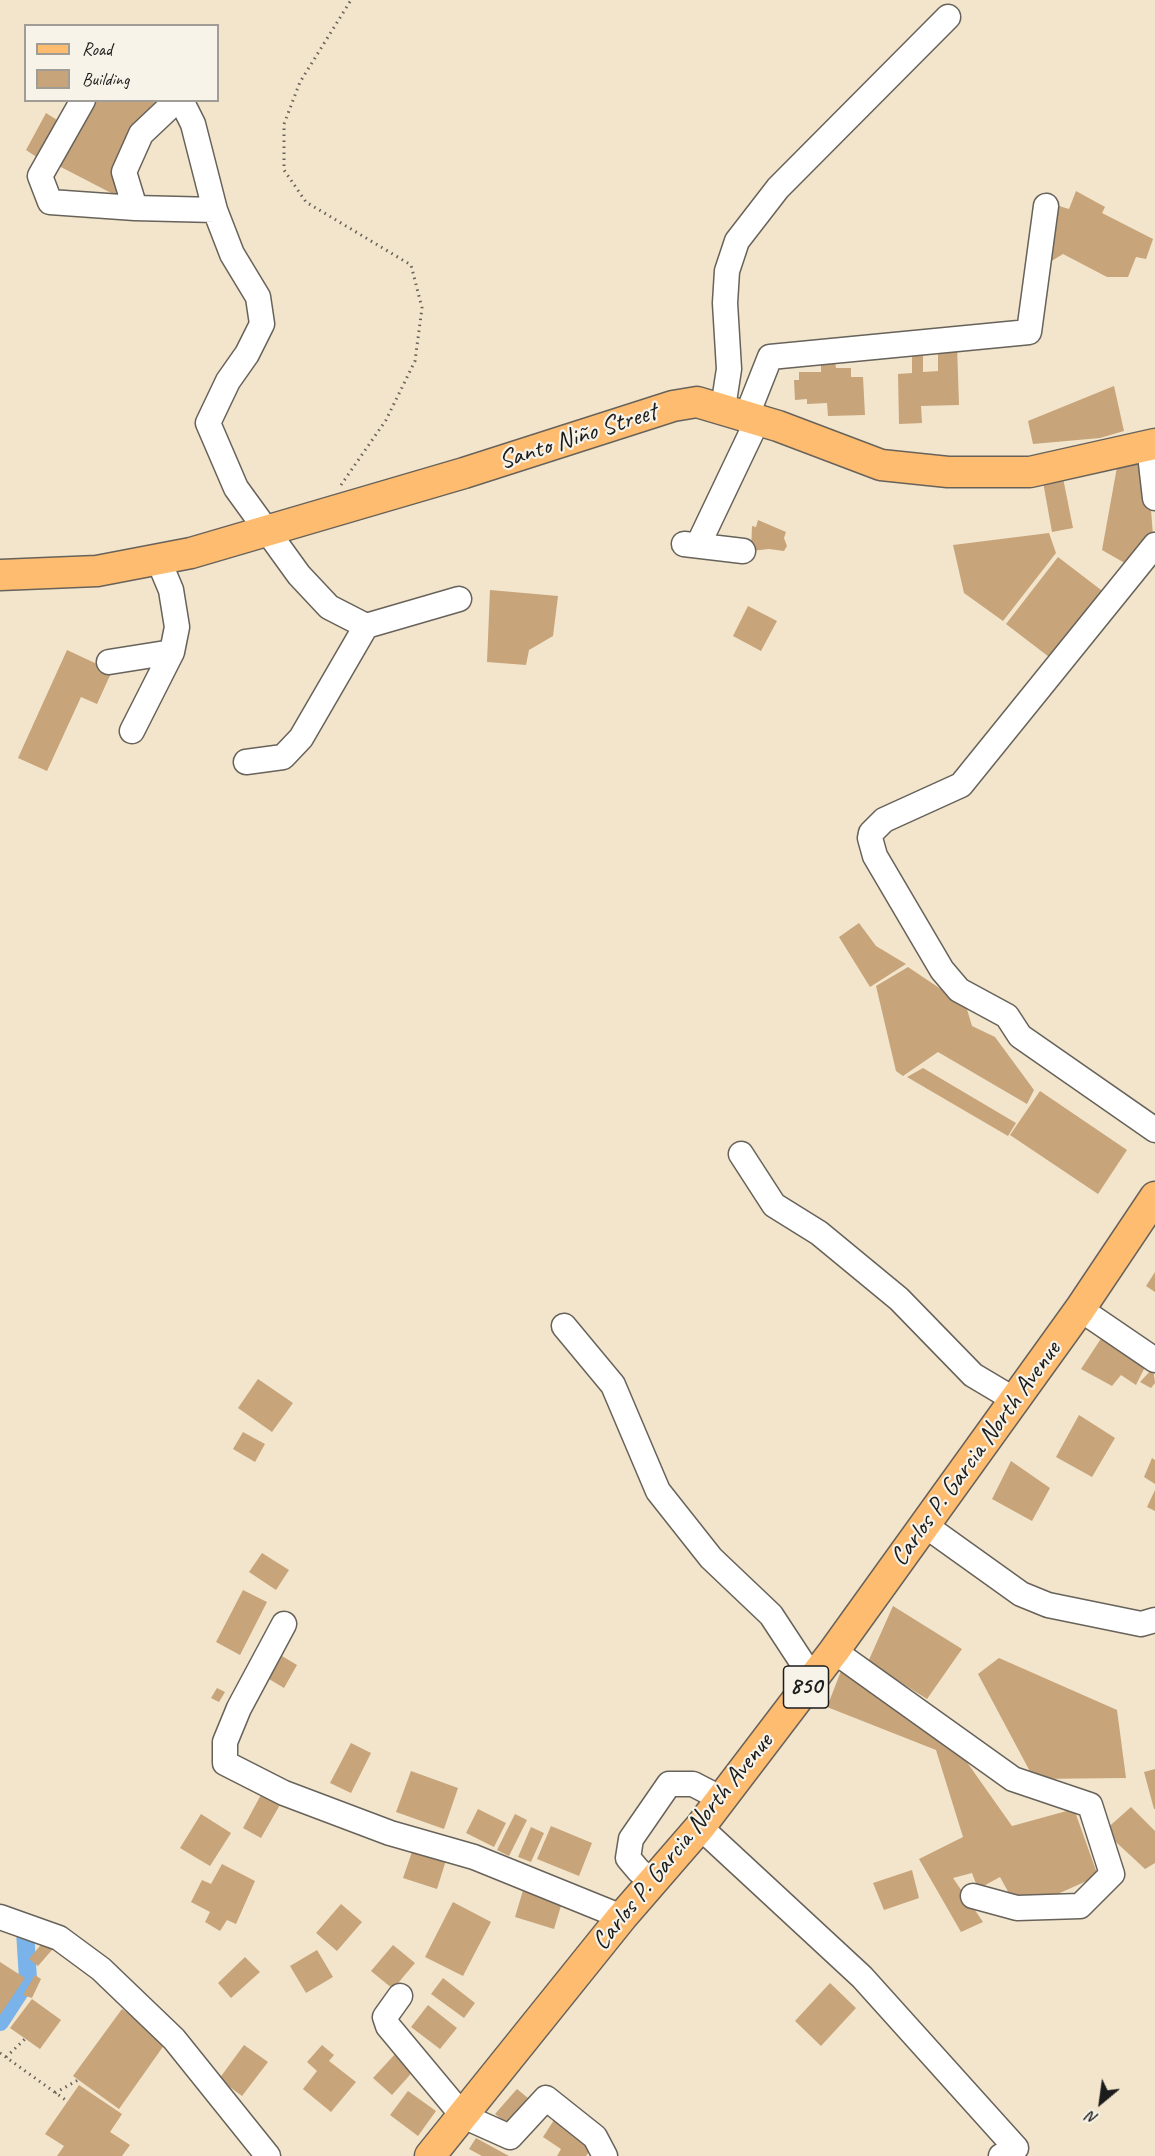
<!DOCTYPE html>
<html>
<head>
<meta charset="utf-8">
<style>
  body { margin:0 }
  #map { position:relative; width:1155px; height:2156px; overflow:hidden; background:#f2e5cc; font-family:Caveat,sans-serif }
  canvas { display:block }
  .legend { position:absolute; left:24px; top:24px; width:195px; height:78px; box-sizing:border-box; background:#f7f3e8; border:2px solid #9f9d96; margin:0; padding:8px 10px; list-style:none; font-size:18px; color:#1c1c1c }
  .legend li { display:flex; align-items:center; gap:12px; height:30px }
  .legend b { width:30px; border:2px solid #9f9d96 }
  .north { position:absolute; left:1071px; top:2072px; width:60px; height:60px; -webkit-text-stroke:4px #f7f3e8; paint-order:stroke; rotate:209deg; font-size:16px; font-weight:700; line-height:24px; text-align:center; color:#1c1c1c }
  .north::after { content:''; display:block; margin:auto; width:21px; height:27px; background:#1c1c1c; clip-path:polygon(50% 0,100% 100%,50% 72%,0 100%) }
</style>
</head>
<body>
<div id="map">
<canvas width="1155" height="2156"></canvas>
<ul class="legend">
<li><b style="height:8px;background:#febc70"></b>Road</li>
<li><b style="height:16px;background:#c7a47a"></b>Building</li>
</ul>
<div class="north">N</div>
</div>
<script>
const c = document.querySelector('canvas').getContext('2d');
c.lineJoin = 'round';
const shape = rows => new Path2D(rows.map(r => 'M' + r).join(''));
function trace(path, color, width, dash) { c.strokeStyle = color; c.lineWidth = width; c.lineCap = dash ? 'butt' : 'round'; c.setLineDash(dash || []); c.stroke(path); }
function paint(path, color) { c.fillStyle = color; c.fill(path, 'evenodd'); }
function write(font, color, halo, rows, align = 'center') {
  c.font = font + ' Caveat,sans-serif'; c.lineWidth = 4.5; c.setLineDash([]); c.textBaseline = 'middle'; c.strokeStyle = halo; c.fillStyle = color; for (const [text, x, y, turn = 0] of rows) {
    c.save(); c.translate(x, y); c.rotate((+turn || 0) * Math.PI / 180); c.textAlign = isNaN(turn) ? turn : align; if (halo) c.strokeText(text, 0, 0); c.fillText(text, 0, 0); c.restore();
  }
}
trace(shape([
  [0,2022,28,1979,25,1931]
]), '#79b3ea', 18);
paint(shape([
  [93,100,154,100,163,106,117,196,57,165],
  [46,113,65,125,44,162,26,150],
  [1076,191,1105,207,1102,213,1153,239,1146,259,1136,257,1128,277,1107,277,1063,254,1045,265,1048,235,1059,206,1069,209],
  [938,345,957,345,959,405,921,406,922,423,899,424,898,374,912,373,912,356,923,356,923,372,938,371],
  [821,361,835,361,836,368,851,368,851,377,863,377,865,415,828,416,827,403,807,404,807,399,795,400,794,380,799,380,799,372,821,372],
  [1114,386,1124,431,1100,438,1033,444,1028,421],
  [1147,460,1153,535,1130,566,1102,550,1117,467],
  [1063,478,1073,528,1052,532,1043,482],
  [758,520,786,532,784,538,787,546,784,551,769,549,751,551,752,526,756,527],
  [1049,533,1056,553,1003,621,964,593,953,545],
  [1058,557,1105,593,1053,660,1006,624],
  [490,590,558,596,553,636,529,650,526,665,487,662],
  [748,606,777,621,761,651,733,636],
  [67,650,112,671,97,704,81,697,47,771,18,758],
  [859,923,876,946,906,964,870,987,839,937],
  [908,967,966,1006,972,1026,995,1037,1034,1090,1027,1104,938,1052,903,1076,896,1071,876,986],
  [923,1068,1016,1123,1008,1136,907,1077],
  [1040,1091,1127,1150,1098,1194,1010,1135],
  [1155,1272,1155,1292,1146,1286],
  [1104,1334,1147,1363,1136,1385,1121,1375,1112,1386,1081,1369],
  [1153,1368,1155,1383,1151,1388,1140,1382],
  [258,1379,293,1403,272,1432,238,1408],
  [1079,1415,1115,1438,1092,1477,1056,1457],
  [243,1432,265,1444,255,1462,233,1449],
  [1152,1458,1155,1460,1155,1484,1144,1477],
  [1011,1461,1050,1488,1032,1521,992,1499],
  [1155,1490,1155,1511,1147,1507],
  [262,1553,289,1570,276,1590,249,1572],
  [243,1590,267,1602,240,1655,216,1642],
  [893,1606,962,1649,927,1699,868,1662],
  [282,1656,297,1665,284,1688,269,1679],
  [999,1658,1117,1710,1126,1778,1034,1779,978,1674],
  [841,1671,959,1751,1012,1826,1074,1809,1098,1876,1044,1900,1011,1897,1000,1877,978,1889,972,1873,953,1878,983,1922,961,1932,919,1859,963,1837,936,1750,827,1707],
  [217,1688,225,1692,219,1702,211,1698],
  [351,1743,371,1753,351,1793,330,1783],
  [1155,1769,1155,1809,1154,1809,1144,1772],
  [411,1771,458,1788,444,1829,396,1812],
  [262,1793,281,1803,261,1838,243,1828],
  [1131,1807,1155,1831,1155,1863,1145,1869,1104,1831],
  [478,1809,506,1823,494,1847,466,1833],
  [201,1814,231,1833,210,1866,180,1848],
  [515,1814,527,1820,509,1856,497,1850],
  [551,1826,592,1843,579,1876,537,1859],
  [531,1827,544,1833,531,1862,518,1857],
  [414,1846,447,1857,437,1889,403,1878],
  [222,1864,255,1881,236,1924,227,1920,220,1931,205,1922,210,1912,191,1902,202,1880,211,1884],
  [912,1870,919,1898,884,1910,873,1883],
  [524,1887,563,1899,554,1929,515,1917],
  [453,1902,491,1922,463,1976,425,1957],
  [341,1904,362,1922,337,1951,316,1933],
  [49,1935,58,1943,38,1966,29,1959],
  [393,1945,415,1963,393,1989,371,1971],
  [317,1950,333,1977,306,1993,290,1966],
  [245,1957,260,1972,231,1998,218,1983],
  [0,1962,25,1978,0,2015],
  [35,1975,41,1979,32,1998,23,1995],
  [443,1978,475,2003,464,2018,431,1994],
  [830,1983,856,2008,821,2046,795,2021],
  [32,1999,61,2020,40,2049,10,2028],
  [428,2005,457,2028,440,2049,411,2027],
  [122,2009,167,2041,119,2109,73,2076],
  [244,2045,268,2062,242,2096,219,2079],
  [322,2045,334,2055,329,2061,356,2082,331,2112,303,2089,317,2071,307,2062],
  [397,2052,416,2068,392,2095,373,2078],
  [79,2085,122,2114,110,2132,130,2145,122,2156,57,2156,64,2146,45,2134],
  [517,2089,528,2098,506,2123,495,2114],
  [408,2091,436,2111,418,2136,390,2115],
  [554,2120,594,2145,586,2156,557,2156,561,2149,543,2137],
  [476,2138,509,2156,482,2156,469,2149]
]), '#c7a47a');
const minor = shape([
  [83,100,40,176,50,202,135,208,215,210,232,254,258,297,262,324,247,354,228,381,208,423,236,488,299,575,329,607,366,626,459,599],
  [181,100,193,124,215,210],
  [135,208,124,172,141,134,177,100],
  [723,408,729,369,725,303,727,271,737,241,778,188,948,17],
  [747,415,770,357,1029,332,1046,206],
  [1149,446,1155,498],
  [684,544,743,551],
  [698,545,758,419],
  [1155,545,961,785,884,820,871,833,870,838,875,856,942,970,959,990,1007,1016,1020,1036,1155,1130],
  [109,662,172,652,177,627,171,590,158,559],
  [132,731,172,652],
  [246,762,283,757,301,738,366,626],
  [741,1154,774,1205,819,1233,899,1299,973,1375,1015,1400],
  [1080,1309,1155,1360],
  [564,1326,613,1385,658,1491,711,1558,771,1615,813,1679],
  [926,1526,1021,1594,1048,1605,1141,1624,1155,1620],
  [284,1624,239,1708,225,1742,225,1763,284,1793,390,1833,474,1857,622,1917],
  [834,1651,1013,1779,1090,1805,1112,1874,1080,1906,1017,1908,973,1896],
  [700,1827,862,1977,1016,2148,1001,2156],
  [654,1881,639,1871,628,1858,631,1839,669,1784,693,1784,722,1799],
  [0,1917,59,1938,101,1969,174,2039,268,2156],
  [400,1996,385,2017,388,2026,463,2116,510,2137,546,2098,595,2137,605,2156]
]);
const major = shape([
  [0,575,97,571,191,553,464,473,673,406,697,402,778,426,881,465,948,472,1030,472,1155,444],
  [430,2156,622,1917,700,1827,834,1651,1080,1309,1155,1197]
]);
trace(minor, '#67625a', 27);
trace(major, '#67625a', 33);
trace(shape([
  [341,485,386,420,415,361,422,308,411,265,306,202,284,170,284,124,300,82,351,0],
  [0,2053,67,2101],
  [6,2057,25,2039],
  [55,2093,78,2080]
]), '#67625a', 3, [1.5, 4.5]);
trace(minor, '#fff', 24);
trace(major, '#febc70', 30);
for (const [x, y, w] of [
  [806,1687,45]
]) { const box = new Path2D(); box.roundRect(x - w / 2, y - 21, w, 42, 4.5); c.fillStyle = '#f7f3e8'; c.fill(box); trace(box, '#1c1c1c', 1.5); }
write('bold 24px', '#1c1c1c', null, [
  ["850",806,1687]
]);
write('26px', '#1c1c1c', '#f7f3e8', [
  ["Santo Niño Street",578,437,-18],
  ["Carlos P. Garcia North Avenue",976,1454,-54],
  ["Carlos P. Garcia North Avenue",683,1842,-51]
]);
</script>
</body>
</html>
